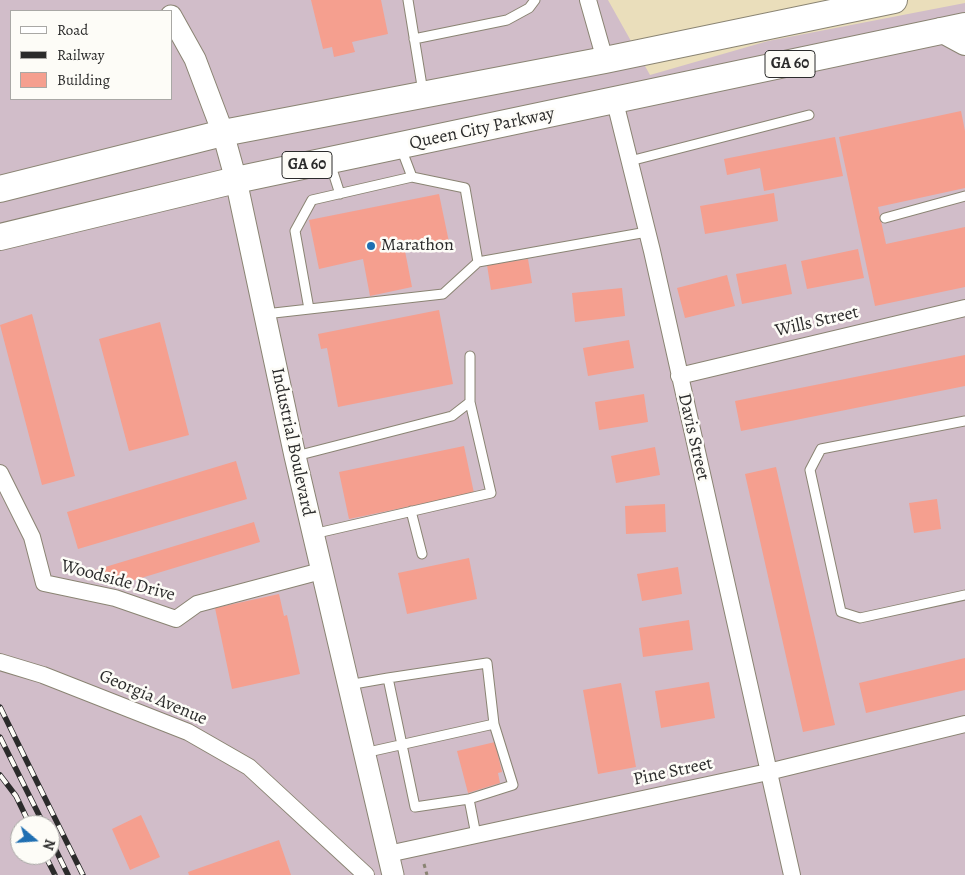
<!DOCTYPE html>
<html>
<head>
<meta charset="utf-8">
<style>
  body { margin:0 }
  #map { position:relative; width:965px; height:875px; overflow:hidden; background:#eadebb; font-family:Alegreya,serif }
  canvas { display:block }
  .legend { position:absolute; left:10px; top:10px; width:162px; height:90px; box-sizing:border-box; background:#fdfcf7; border:1px solid #a9a8a5; margin:0; padding:6px 9px; list-style:none; font-size:15px; color:#2b2b2b }
  .legend li { display:flex; align-items:center; gap:10px; height:25px }
  .legend b { width:25px; border:1px solid #a9a8a5 }
  .north { position:absolute; left:10px; top:815px; width:50px; height:50px; box-sizing:border-box; background:#fdfcf7; border:1px solid #a9a8a5; border-radius:50%; rotate:108deg; font-size:14px; font-weight:700; line-height:20px; text-align:center; color:#2b2b2b }
  .north::after { content:''; display:block; margin:auto; width:18px; height:22px; background:#1f6fb2; clip-path:polygon(50% 0,100% 100%,50% 72%,0 100%) }
</style>
</head>
<body>
<div id="map">
<canvas width="965" height="875"></canvas>
<ul class="legend">
<li><b style="height:6px;background:#fff"></b>Road</li>
<li><b style="height:6px;background:#2b2b2b"></b>Railway</li>
<li><b style="height:14px;background:#f59f8f"></b>Building</li>
</ul>
<div class="north">N</div>
</div>
<script>
const c = document.querySelector('canvas').getContext('2d');
c.lineJoin = 'round';
function paint(path, color) { c.fillStyle = color; c.fill(path, 'evenodd'); }
const shape = rows => new Path2D(rows.map(r => 'M' + r).join(''));
function trace(path, color, width, dash) { c.strokeStyle = color; c.lineWidth = width; c.lineCap = dash ? 'butt' : 'round'; c.setLineDash(dash || []); c.stroke(path); }
function write(font, color, halo, rows, align = 'center') {
  c.font = font + ' Alegreya,serif'; c.lineWidth = 5; c.setLineDash([]); c.textBaseline = 'middle'; c.strokeStyle = halo; c.fillStyle = color; for (const [text, x, y, turn = 0] of rows) {
    c.save(); c.translate(x, y); c.rotate((+turn || 0) * Math.PI / 180); c.textAlign = isNaN(turn) ? turn : align; if (halo) c.strokeText(text, 0, 0); c.fillText(text, 0, 0); c.restore();
  }
}
paint(shape([
  [0,0,608,0,650,75,768,41,965,3,965,875,0,875],
  [11,11,171,11,171,99,11,99],
  [20,825,50,825,50,855,20,855]
]), '#d1bdc9');
paint(shape([
  [311,0,381,0,388,34,352,42,355,52,334,57,332,47,323,49],
  [961,111,965,131,965,188,878,207,886,244,965,227,965,287,875,306,839,137],
  [835,137,843,176,764,191,760,168,727,175,724,159],
  [774,193,778,221,705,234,700,206],
  [439,194,449,242,405,251,412,287,370,296,363,259,319,269,309,220],
  [858,249,864,278,807,289,801,261],
  [528,259,532,283,491,290,487,265],
  [786,264,792,294,742,304,736,274],
  [727,275,735,306,685,318,677,288],
  [622,288,625,316,575,322,572,293],
  [439,310,453,384,338,407,327,348,321,349,318,334],
  [32,314,75,476,42,485,0,325],
  [160,322,189,435,129,451,99,339],
  [629,340,634,368,588,376,583,348],
  [965,355,965,386,741,431,735,401],
  [644,394,648,422,599,430,595,402],
  [464,446,474,493,349,519,339,472],
  [655,447,660,475,616,483,611,456],
  [236,461,247,499,78,549,67,512],
  [776,467,835,725,803,732,745,474],
  [937,499,941,529,914,533,909,503],
  [665,504,666,532,626,534,625,506],
  [254,522,260,542,118,585,115,575,95,581,92,571],
  [469,558,477,599,407,614,398,573],
  [678,567,682,594,642,601,637,574],
  [279,594,284,616,287,615,300,674,232,689,215,608],
  [689,620,693,650,643,657,639,628],
  [965,658,965,690,866,713,859,683],
  [709,682,715,718,661,728,655,691],
  [621,683,636,767,598,774,583,690],
  [495,742,502,772,498,773,500,783,468,793,457,751],
  [141,815,160,857,130,870,112,829],
  [279,840,291,875,189,875,188,872]
]), '#f59f8f');
const service = shape([
  [408,0,423,92],
  [414,39,507,20,529,8,535,0],
  [630,161,809,115],
  [330,163,340,194],
  [885,218,965,196],
  [478,262,647,232],
  [309,309,295,231,312,200,412,177],
  [265,314,443,294,478,262,465,188,412,177,401,148],
  [965,421,821,449,810,470,841,612,860,618,965,595],
  [296,456,452,416,470,402,470,356],
  [411,511,422,554],
  [313,534,491,493,470,402],
  [388,678,487,663,494,724,513,785,469,799],
  [348,685,388,678,415,807,469,799,476,835],
  [364,753,494,724]
]);
const minor = shape([
  [588,0,605,60],
  [615,102,652,251,792,875],
  [679,376,965,308],
  [0,473,32,537,44,583,115,598,176,619,197,604,321,571],
  [0,662,43,675,188,732,249,767,366,875],
  [388,854,768,772,965,724]
]);
const tertiary = shape([
  [171,16,195,59,223,133,236,180,295,456,393,875]
]);
const secondary = shape([
  [941,30,965,43]
]);
const primary = shape([
  [0,189,223,133,605,60,894,0],
  [0,237,236,180,965,26]
]);
trace(service, '#8a8473', 11);
trace(minor, '#8a8473', 18);
trace(tertiary, '#8a8473', 23);
trace(secondary, '#8a8473', 26);
trace(primary, '#8a8473', 28);
trace(shape([
  [424,864,427,875]
]), '#8a8473', 3, [4, 4]);
trace(service, '#fff', 9);
trace(minor, '#fff', 16);
trace(tertiary, '#fff', 21);
trace(secondary, '#fff', 24);
trace(primary, '#fff', 26);
const rail = shape([
  [0,707,83,875],
  [0,737,44,825],
  [0,775,16,796,30,825],
  [50,838,68,875],
  [45,855,55,875]
]);
trace(rail, '#2b2b2b', 5.5);
trace(rail, '#fdfcf7', 4, [11]);
for (const [x, y, r, color] of [
  [371,246,5,"#1f6fb2"]
]) { const dot = new Path2D(); dot.arc(x, y, r, 0, 2 * Math.PI); c.fillStyle = color; c.fill(dot); trace(dot, '#fdfcf7', 2); }
for (const [x, y, w] of [
  [790,64,50],
  [307,165,50]
]) { const box = new Path2D(); box.roundRect(x - w / 2, y - 13.5, w, 27, 4); c.fillStyle = '#fdfcf7'; c.fill(box); trace(box, '#2b2b2b', 1); }
write('bold 16px', '#2b2b2b', null, [
  ["GA 60",790,64],
  ["GA 60",307,165]
]);
write('18px', '#2b2b2b', '#fdfcf7', [
  ["Queen City Parkway",482,129,-12],
  ["Wills Street",817,322,-13],
  ["Davis Street",693,437,77],
  ["Industrial Boulevard",292,442,78],
  ["Woodside Drive",118,581,15],
  ["Georgia Avenue",153,698,23],
  ["Pine Street",673,772,-12]
]);
write('18px', '#2b2b2b', '#fdfcf7', [
  ["Marathon",381,246]
], 'left');
</script>
</body>
</html>
